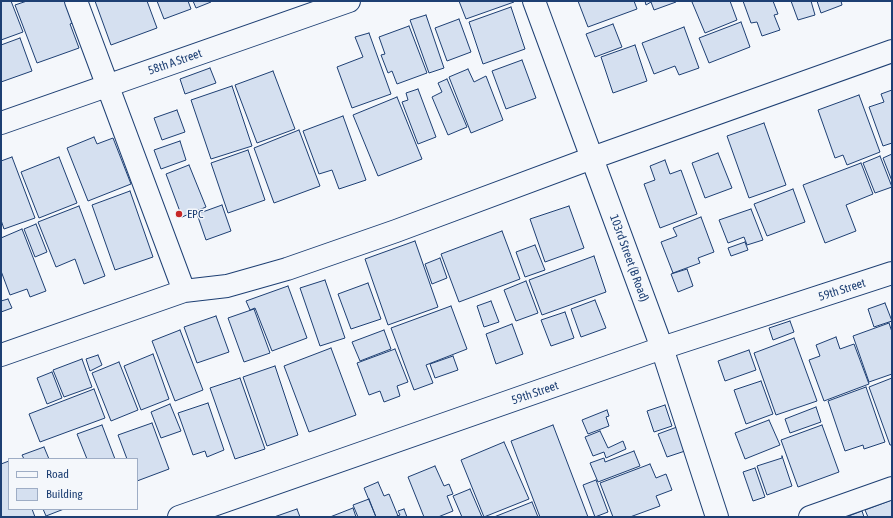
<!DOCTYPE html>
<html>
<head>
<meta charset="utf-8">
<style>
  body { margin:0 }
  #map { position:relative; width:893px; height:518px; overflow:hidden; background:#f4f7fb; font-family:"Asap Condensed",sans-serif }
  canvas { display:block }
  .frame { position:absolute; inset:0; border:2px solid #1d3f73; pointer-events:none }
  .legend { position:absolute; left:8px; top:458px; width:130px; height:52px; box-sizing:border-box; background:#f4f7fb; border:1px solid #9eadc5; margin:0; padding:5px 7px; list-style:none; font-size:12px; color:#1d3f73 }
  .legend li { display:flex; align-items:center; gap:8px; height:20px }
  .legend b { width:20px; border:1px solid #9eadc5 }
</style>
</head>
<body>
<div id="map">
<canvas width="893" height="518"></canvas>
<div class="frame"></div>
<ul class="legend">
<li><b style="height:5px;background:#f4f7fb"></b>Road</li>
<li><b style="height:11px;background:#d5e0f0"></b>Building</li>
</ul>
</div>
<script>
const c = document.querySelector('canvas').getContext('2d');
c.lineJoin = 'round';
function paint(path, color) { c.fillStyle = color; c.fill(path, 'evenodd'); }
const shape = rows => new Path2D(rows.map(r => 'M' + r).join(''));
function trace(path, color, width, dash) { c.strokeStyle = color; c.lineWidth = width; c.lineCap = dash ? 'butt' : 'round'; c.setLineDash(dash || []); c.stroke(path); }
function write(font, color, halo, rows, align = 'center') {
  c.font = font + ' "Asap Condensed",sans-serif'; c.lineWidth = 3; c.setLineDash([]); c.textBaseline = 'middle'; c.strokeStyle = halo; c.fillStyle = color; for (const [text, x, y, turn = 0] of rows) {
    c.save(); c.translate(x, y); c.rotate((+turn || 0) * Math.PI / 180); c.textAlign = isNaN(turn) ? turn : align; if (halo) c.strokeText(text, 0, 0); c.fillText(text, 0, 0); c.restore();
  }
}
const building = shape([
  [1,1,11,1,23,32,1,40,1,1],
  [27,1,72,1,79,21,70,24,79,48,37,63,15,5,27,1],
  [95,1,147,1,157,28,111,45,95,1],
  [157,1,188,1,191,9,164,19,157,1],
  [193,1,211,1,211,2,196,8,193,1],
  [459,1,514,1,514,2,466,19,459,1],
  [578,1,634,1,637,9,588,27,578,1],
  [645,1,675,1,676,2,654,10,651,2,646,5,645,1],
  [694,1,730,1,737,20,705,33,692,2,694,1],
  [743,1,773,1,778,14,774,15,780,30,762,36,757,22,751,23,743,1],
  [791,1,811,1,815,15,798,20,791,1],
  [817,1,841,1,842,5,821,13,817,1],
  [511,7,525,49,483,64,469,22,511,7],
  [426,15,444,68,429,73,410,20,426,15],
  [459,19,471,52,447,61,435,28,459,19],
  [741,22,750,47,709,63,699,38,741,22],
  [613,24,622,47,595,57,586,34,613,24],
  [409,26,427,73,397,84,392,71,388,73,381,55,385,54,379,37,409,26],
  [684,27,699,68,679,75,675,66,654,74,642,43,684,27],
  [369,33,391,94,352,108,337,67,363,57,355,37,369,33],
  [20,38,32,71,1,82,1,45,20,38],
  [635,45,647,81,613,93,601,57,635,45],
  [522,60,536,98,506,109,492,71,522,60],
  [210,68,216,83,185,94,180,79,210,68],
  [468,69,474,82,486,76,503,120,471,133,449,77,468,69],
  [273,71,295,129,257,143,235,85,273,71],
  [447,79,467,127,448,135,432,97,442,92,438,83,447,79],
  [232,86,252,146,211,159,191,100,232,86],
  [418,89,436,137,418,144,402,102,408,100,406,93,418,89],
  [892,90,892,143,883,146,869,107,884,102,881,94,892,90],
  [859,95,880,152,847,165,843,155,835,158,818,110,859,95],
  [397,97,422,159,378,176,353,115,397,97],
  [177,110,185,132,162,140,154,118,177,110],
  [343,116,366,180,339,189,332,170,319,174,303,131,343,116],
  [764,123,786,185,749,198,727,136,764,123],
  [299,130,320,186,274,203,254,148,299,130],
  [94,137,97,144,113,138,131,184,88,201,67,148,94,137],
  [180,141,186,160,161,169,154,150,180,141],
  [248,150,265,200,228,213,211,163,248,150],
  [718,153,732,188,705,198,692,163,718,153],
  [892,154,892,181,883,158,892,154],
  [880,156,892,187,875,193,863,163,880,156],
  [12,157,35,218,4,229,1,220,1,161,12,157],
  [59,157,77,203,39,218,21,172,59,157],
  [665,160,670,174,681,170,697,214,660,228,644,184,655,180,650,166,665,160],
  [861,163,873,194,846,205,856,231,825,243,803,185,861,163],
  [189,165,206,207,182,217,166,174,189,165],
  [793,189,805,222,767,236,754,204,793,189],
  [130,191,153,257,115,270,92,205,130,191],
  [222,205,231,231,206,240,197,214,222,205],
  [79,206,105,276,84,284,75,259,56,267,38,222,79,206],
  [569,206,584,248,545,262,530,219,569,206],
  [751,209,763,240,747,245,744,237,728,243,719,220,751,209],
  [701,217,714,252,698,258,700,263,673,273,661,242,677,236,673,228,701,217],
  [36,224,47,252,35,257,24,229,36,224],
  [22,229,46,291,30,297,27,289,10,295,1,271,1,238,22,229],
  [502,231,520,279,459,302,441,254,502,231],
  [415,241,438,307,388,325,365,259,415,241],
  [745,242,748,250,731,256,728,248,745,242],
  [535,245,545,270,525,277,516,252,535,245],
  [594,256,606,292,542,315,529,280,594,256],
  [440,258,447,278,432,284,425,264,440,258],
  [687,269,693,286,678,292,671,274,687,269],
  [325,280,345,338,320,346,300,288,325,280],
  [526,281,538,313,516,321,504,290,526,281],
  [368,283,381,319,351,329,338,294,368,283],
  [288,286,307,338,272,351,255,308,250,310,246,301,288,286],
  [8,299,12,308,1,312,1,301,8,299],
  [595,300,606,328,581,337,571,309,595,300],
  [491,301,499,322,484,327,477,306,491,301],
  [885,303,892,321,874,327,868,309,885,303],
  [451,306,467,349,426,365,433,383,414,390,391,328,451,306],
  [254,309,270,353,244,362,228,318,254,309],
  [565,312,574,338,551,346,541,320,565,312],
  [216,316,229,352,197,363,184,327,216,316],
  [790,321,794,332,773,340,769,328,790,321],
  [889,323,892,332,892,374,869,382,853,336,889,323],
  [512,324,523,354,496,364,486,334,512,324],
  [180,330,203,390,175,401,152,341,180,330],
  [384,330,391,349,360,361,352,342,384,330],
  [836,337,840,349,854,344,869,384,824,401,809,360,820,356,816,345,836,337],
  [794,338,817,401,776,415,754,353,794,338],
  [331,348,356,415,309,432,284,366,331,348],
  [395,349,408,382,397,386,400,396,384,402,380,391,369,395,357,363,395,349],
  [749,350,756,370,725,381,718,361,749,350],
  [153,354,169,399,141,410,124,366,153,354],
  [98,355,102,365,90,371,86,359,98,355],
  [453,356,458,370,435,378,430,364,453,356],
  [82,359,92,387,64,397,53,370,82,359],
  [119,362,138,410,111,421,92,373,119,362],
  [275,366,298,435,267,446,243,377,275,366],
  [52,372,62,398,47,404,37,378,52,372],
  [240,378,265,449,235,459,210,388,240,378],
  [892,378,892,445,890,445,869,387,892,378],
  [761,381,773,414,746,424,734,390,761,381],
  [866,387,885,442,864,449,863,445,845,451,828,401,866,387],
  [94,389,105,418,40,442,29,414,94,389],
  [208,403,224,450,207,457,205,451,193,455,178,413,208,403],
  [170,404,181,431,161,438,151,412,170,404],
  [665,405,672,426,654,432,647,411,665,405],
  [816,407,821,422,790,433,785,419,816,407],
  [607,410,609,416,606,417,609,426,588,434,582,420,607,410],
  [769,420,780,445,745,459,735,433,769,420],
  [152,423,169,469,137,481,137,459,127,459,118,435,152,423],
  [102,425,115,459,87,459,77,434,102,425],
  [553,425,588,517,540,517,511,441,553,425],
  [822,425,839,472,798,487,781,440,822,425],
  [677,427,685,451,667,457,658,434,677,427],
  [600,431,608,448,623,441,626,449,606,458,604,452,593,456,585,437,600,431],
  [504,442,529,499,484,517,461,460,504,442],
  [44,447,49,459,24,459,22,455,44,447],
  [634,451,640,466,598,482,590,463,604,458,605,462,634,451],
  [782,456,792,486,767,495,757,466,782,458,782,456],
  [9,461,9,509,32,509,35,517,2,517,1,515,1,464,9,461],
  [650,464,656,478,666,474,672,490,656,496,660,506,630,517,613,517,600,483,650,464],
  [435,466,444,486,449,484,453,494,447,496,453,511,438,517,424,517,408,477,435,466],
  [755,468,765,497,753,501,743,472,755,468],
  [596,480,608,512,595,517,583,485,596,480],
  [378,482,384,496,389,494,398,516,395,517,376,517,364,488,378,482],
  [470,489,482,517,462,517,453,496,470,489],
  [369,499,376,517,358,517,353,505,369,499],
  [892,500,892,517,868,517,865,510,892,500],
  [532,502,538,517,494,517,532,502],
  [353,508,356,517,330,517,353,508],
  [43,509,64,509,46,516,43,509],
  [297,509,300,517,274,517,297,509],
  [404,509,407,517,395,517,400,515,398,511,404,509],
  [862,511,864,517,846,517,862,511]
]);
paint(building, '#d5e0f0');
trace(building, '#1d3f73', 1);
const minor = shape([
  [76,1,184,291],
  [534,1,662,348,717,517],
  [1,123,349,1],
  [1,355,184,291,227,286,287,269,396,231,592,158,892,51],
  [179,517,662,348,892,273],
  [810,517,892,488]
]);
trace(minor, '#1d3f73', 24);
trace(minor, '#f4f7fb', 22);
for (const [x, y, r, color] of [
  [179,214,4,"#c62828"]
]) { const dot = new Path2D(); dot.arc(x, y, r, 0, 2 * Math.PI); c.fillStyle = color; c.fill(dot); trace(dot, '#f4f7fb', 1.5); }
write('12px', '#1d3f73', '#f4f7fb', [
  ["58th A Street",175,62,-19],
  ["103rd Street (B Road)",629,258,70],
  ["59th Street",842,290,-18],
  ["59th Street",535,393,-19]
]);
write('12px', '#1d3f73', '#f4f7fb', [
  ["EPC",187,214]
], 'left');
</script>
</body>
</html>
